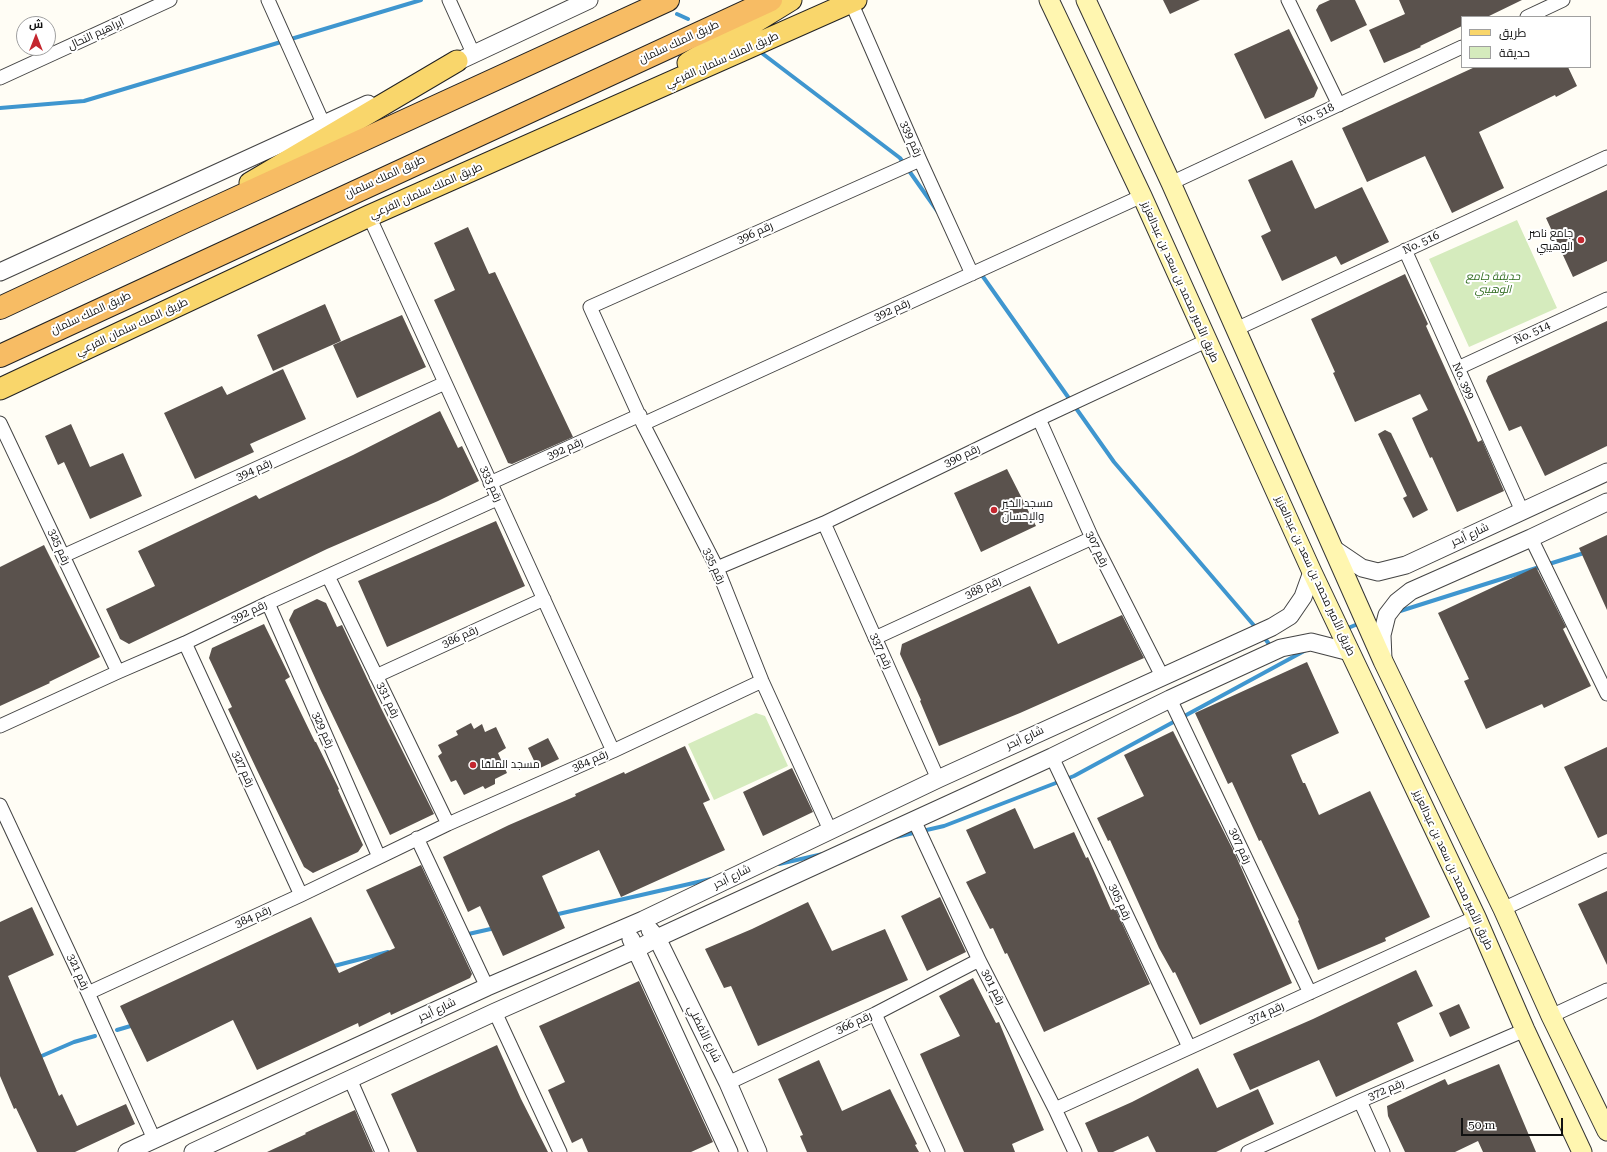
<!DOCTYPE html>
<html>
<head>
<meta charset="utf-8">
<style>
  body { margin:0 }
  #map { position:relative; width:1607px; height:1152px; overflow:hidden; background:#fffdf5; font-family:"Roboto Serif",Cairo,serif }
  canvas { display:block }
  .legend { position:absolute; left:1461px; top:16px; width:130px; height:52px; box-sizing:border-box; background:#fff; border:1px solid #a0a0a0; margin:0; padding:5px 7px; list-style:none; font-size:12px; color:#111 }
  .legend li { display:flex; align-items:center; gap:8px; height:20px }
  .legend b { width:20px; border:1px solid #a0a0a0 }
  .north { position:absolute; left:16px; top:16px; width:40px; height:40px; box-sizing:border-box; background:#fff; border:1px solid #a0a0a0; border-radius:50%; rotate:0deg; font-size:11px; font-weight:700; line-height:16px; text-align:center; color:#111 }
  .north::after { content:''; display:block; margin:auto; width:14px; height:18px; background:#c4262e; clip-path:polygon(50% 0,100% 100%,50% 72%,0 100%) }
  .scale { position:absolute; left:1461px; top:1118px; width:102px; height:18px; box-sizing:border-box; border:2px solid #111; border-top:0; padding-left:5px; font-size:12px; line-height:14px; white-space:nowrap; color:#111; -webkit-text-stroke:3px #fff; paint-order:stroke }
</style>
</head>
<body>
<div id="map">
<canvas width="1607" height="1152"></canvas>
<ul class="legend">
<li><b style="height:5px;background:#f9d66b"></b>طريق</li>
<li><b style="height:11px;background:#d5ebbd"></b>حديقة</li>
</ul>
<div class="north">ش</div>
<div class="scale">50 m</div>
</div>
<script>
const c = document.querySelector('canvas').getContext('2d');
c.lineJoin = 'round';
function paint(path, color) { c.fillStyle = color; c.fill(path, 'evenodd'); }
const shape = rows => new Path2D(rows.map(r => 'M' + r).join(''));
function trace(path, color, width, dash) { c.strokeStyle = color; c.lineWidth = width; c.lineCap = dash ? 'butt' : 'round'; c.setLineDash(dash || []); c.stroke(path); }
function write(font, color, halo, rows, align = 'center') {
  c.font = font + ' "Roboto Serif",Cairo,serif'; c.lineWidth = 4; c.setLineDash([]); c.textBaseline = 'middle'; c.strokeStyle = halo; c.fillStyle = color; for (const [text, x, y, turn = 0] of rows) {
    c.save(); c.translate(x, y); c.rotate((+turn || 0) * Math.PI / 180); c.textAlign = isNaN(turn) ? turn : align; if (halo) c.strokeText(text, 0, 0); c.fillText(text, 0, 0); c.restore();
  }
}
paint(shape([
  [1517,220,1557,308,1469,347,1429,259],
  [756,713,765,716,788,766,714,800,688,744]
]), '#d5ebbd');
trace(shape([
  [677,14,688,19],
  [763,54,900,158,938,212],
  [0,108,84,101,421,0],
  [979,271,1114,462,1257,629],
  [1397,612,1587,552],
  [1348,628,1358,624],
  [1263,636,1272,648],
  [896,837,944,826,1074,776,1306,650],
  [779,864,823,854],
  [554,915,711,879],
  [464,935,495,928],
  [330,967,388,952],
  [117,1030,134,1025],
  [37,1058,74,1042,95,1036]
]), '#3f96cf', 4);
paint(shape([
  [1163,0,1200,0,1170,14],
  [1330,0,1355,0,1367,25,1331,42,1316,10,1319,5],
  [1399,0,1522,0,1487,17,1462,17,1462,26,1420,46,1421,47,1384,63,1369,30,1405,14],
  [1289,29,1318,88,1314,97,1265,119,1234,54],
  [1475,67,1568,67,1577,86,1556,97,1555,95,1479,132,1504,188,1452,213,1425,156,1367,182,1342,128],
  [1292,160,1315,209,1362,187,1389,242,1341,265,1336,256,1282,281,1261,236,1271,231,1248,180],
  [1607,190,1607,261,1573,277,1546,218],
  [468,227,489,274,495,272,573,437,512,464,508,463,434,300,455,290,434,243],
  [1405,274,1428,324,1426,326,1468,419,1478,442,1482,440,1504,491,1457,512,1432,457,1430,458,1412,418,1428,410,1420,394,1355,422,1333,373,1335,372,1311,319],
  [325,304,341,341,273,371,257,335],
  [402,315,426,367,357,398,333,345],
  [1607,321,1607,446,1545,476,1521,426,1509,431,1486,381,1488,376],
  [283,369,306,419,250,444,254,452,195,479,164,413,222,386,227,395],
  [440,411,458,448,462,446,479,481,438,501,327,549,129,644,120,639,106,609,155,586,138,551,256,495,259,499,353,455],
  [71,424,90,467,123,453,142,496,90,519,64,462,58,465,45,436],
  [1385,430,1391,433,1428,510,1413,518,1403,498,1407,496,1378,434],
  [1007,469,1036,526,981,552,954,493],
  [496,521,525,586,387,647,358,581],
  [1607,535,1607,610,1579,548],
  [44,545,100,657,49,682,50,683,0,706,0,567],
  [1536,567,1566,627,1563,629,1591,686,1544,708,1542,704,1486,729,1464,681,1469,679,1438,613],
  [1030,586,1058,644,1122,615,1144,658,1020,713,939,746,920,701,921,700,900,654,902,644],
  [317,599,326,603,337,627,342,625,381,708,434,814,390,835,321,691,289,620,294,610],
  [264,624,290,677,285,680,315,742,316,742,339,789,338,790,363,845,358,852,313,873,304,867,256,768,228,709,232,707,209,658,212,648],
  [1307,662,1339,733,1291,755,1303,783,1305,783,1319,815,1370,791,1430,917,1385,938,1386,941,1318,970,1298,921,1299,920,1261,840,1259,841,1232,782,1228,784,1195,713],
  [471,723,474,729,482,724,485,732,496,727,506,748,498,753,507,773,495,779,495,784,485,789,483,786,464,795,456,780,451,782,438,756,442,753,438,745,458,735,456,731],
  [1173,731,1235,854,1292,983,1200,1025,1175,972,1173,973,1159,948,1110,840,1108,841,1097,818,1144,796,1124,755],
  [548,738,559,759,538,769,528,748],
  [685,746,710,800,703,803,725,850,621,897,599,850,542,876,565,928,503,956,480,906,468,912,443,857,509,825,576,796,575,794,624,772,625,774],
  [1607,747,1607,834,1598,838,1564,767],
  [792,768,813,812,763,836,743,792],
  [1015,808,1034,849,1074,832,1086,858,1088,857,1111,910,1115,908,1150,984,1044,1032,1007,953,1005,954,993,928,990,929,966,882,986,873,966,830],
  [421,865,472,974,470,978,391,1015,390,1012,359,1027,358,1023,257,1070,233,1020,147,1062,120,1006,311,917,339,973,395,948,366,890],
  [1607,891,1607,965,1578,904],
  [940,897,966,952,927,971,901,916],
  [808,902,832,951,885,929,908,980,758,1046,731,986,724,988,705,949,752,929],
  [32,907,54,955,8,976,59,1096,62,1094,77,1126,126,1104,135,1124,75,1152,37,1152,16,1108,14,1109,0,1076,0,922],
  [1416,970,1433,1006,1397,1023,1414,1061,1336,1097,1319,1060,1250,1090,1233,1054,1313,1019],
  [973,978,996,1023,999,1022,1044,1130,1012,1144,1015,1152,964,1152,920,1054,960,1036,939,996],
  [639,981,713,1142,691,1152,588,1152,582,1138,572,1143,548,1090,565,1082,539,1026],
  [1459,1004,1470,1028,1450,1037,1439,1013],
  [497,1045,521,1099,548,1152,417,1152,391,1094],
  [819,1060,842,1111,890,1089,917,1144,915,1145,919,1152,807,1152,800,1136,803,1135,778,1079],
  [1499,1064,1536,1152,1483,1152,1478,1141,1455,1152,1405,1152,1388,1116,1387,1106,1445,1079,1448,1085],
  [1198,1068,1217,1108,1258,1089,1274,1124,1216,1152,1156,1152,1148,1136,1113,1152,1098,1152,1085,1123,1132,1102],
  [355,1110,373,1152,267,1152,306,1134,305,1133]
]), '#5a524d');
const minor = shape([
  [268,0,324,125],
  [449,0,473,53],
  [1288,0,1339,105],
  [851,2,920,160,972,274],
  [1527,17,1563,0],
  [0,78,170,0],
  [1171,183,1462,47],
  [369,216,613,751],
  [1405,250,1522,511],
  [1234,330,1607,157],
  [1458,368,1607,299],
  [1039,419,1092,538,1162,676],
  [0,423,118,672],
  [643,424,1142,196],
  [490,483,640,415],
  [824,523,938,779],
  [1531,538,1607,694],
  [63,556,445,383],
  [717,568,824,523,1039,419,1206,341],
  [328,576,448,824],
  [268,603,379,857],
  [875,638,1092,538],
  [185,643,301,895],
  [376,676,544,599],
  [1170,699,1310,993],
  [0,726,118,672,185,643,268,603,497,499],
  [1052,757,1189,1047],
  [0,805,88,993,154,1139],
  [914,820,979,960,1055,1109,1075,1152],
  [830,830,762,681,717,568,643,424,590,307,920,160],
  [417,838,487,987],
  [1503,909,1607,860],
  [88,993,301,895,448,824,613,751,762,681],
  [495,1012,560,1152],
  [875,1014,938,1152],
  [1551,1016,1607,990],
  [350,1079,382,1152],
  [728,1083,875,1014,979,960],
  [1360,1101,1383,1152],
  [1055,1109,1476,917],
  [1248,1152,1360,1101,1525,1030]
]);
const tertiary = shape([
  [446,67,589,0],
  [0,272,368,104],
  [1334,549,1362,568,1378,572,1406,565,1607,472],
  [1383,659,1382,635,1387,615,1397,602,1411,591,1531,538,1607,502],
  [650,930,657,938,728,1083,758,1152],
  [631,939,729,1152],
  [127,1152,487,987,643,920,938,779,1272,627,1290,616,1303,597,1312,572],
  [193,1152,495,1012,635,950,657,938,1052,757,1170,699,1281,648,1311,642,1350,652]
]);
const secondary = shape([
  [1049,0,1142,196,1312,572,1476,917,1525,1030,1582,1152],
  [1086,0,1171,183,1383,661,1503,909,1551,1016,1607,1131]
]);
const primary = shape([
  [688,63,791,0],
  [250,183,457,61],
  [0,389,369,216,856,0]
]);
const trunk = shape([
  [0,308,184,222,668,0],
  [0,356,771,0]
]);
trace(minor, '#444', 15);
trace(tertiary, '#444', 19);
trace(secondary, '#333', 21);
trace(primary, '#222', 23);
trace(trunk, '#222', 24);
trace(minor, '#fff', 13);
trace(tertiary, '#fff', 17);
trace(secondary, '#fff6b0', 19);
trace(primary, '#f9d66b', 21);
trace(trunk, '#f7bc64', 22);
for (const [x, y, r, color] of [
  [1581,240,4,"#c4262e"],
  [994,510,4,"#c4262e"],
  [473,765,4,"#c4262e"]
]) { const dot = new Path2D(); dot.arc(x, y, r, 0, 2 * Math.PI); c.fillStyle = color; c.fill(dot); trace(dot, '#fff', 1.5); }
write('11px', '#111', '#fff', [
  ["ابراهيم النحال",96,34,-25],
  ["طريق الملك سلمان",679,42,-25],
  ["طريق الملك سلمان الفرعي",722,60,-24],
  ["No. 518",1316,115,-25],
  ["رقم 339",911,139,66],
  ["طريق الملك سلمان",385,177,-25],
  ["طريق الملك سلمان الفرعي",426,191,-24],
  ["رقم 396",755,233,-24],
  ["No. 516",1421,243,-25],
  ["طريق الأمير محمد بن سعد بن عبدالعزيز",1180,282,66],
  ["رقم 392",892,310,-24],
  ["طريق الملك سلمان",91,313,-25],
  ["طريق الملك سلمان الفرعي",132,327,-25],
  ["No. 514",1532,333,-25],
  ["No. 399",1463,381,66],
  ["رقم 392",565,449,-24],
  ["رقم 390",962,456,-26],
  ["رقم 394",254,470,-24],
  ["رقم 333",491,484,66],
  ["شارع أبحر",1470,535,-25],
  ["رقم 325",59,547,65],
  ["رقم 307",1097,549,64],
  ["رقم 335",714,566,65],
  ["طريق الأمير محمد بن سعد بن عبدالعزيز",1315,576,65],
  ["رقم 388",983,588,-25],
  ["رقم 392",249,612,-26],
  ["رقم 386",460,637,-25],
  ["رقم 337",881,651,66],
  ["رقم 331",388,700,64],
  ["رقم 329",323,730,66],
  ["شارع أبحر",1025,738,-25],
  ["رقم 384",590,761,-24],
  ["رقم 327",243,769,65],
  ["رقم 307",1240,846,65],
  ["طريق الأمير محمد بن سعد بن عبدالعزيز",1453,870,65],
  ["شارع أبحر",732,877,-26],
  ["رقم 305",1120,902,65],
  ["رقم 384",253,917,-25],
  ["رقم 321",78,972,65],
  ["رقم 301",993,987,63],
  ["شارع أبحر",437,1010,-25],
  ["رقم 374",1266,1013,-24],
  ["رقم 366",854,1023,-25],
  ["شارع الأفضلي",704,1034,64],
  ["رقم 372",1386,1090,-23]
]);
write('11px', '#111', '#fff', [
  ["جامع ناصر",1573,234,"right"],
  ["الوهيبي",1573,247,"right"],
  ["مسجد الخير",1002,504],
  ["والإحسان",1002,517],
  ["مسجد الملقا",481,765]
], 'left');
write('italic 11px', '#2f6b1f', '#fff', [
  ["حديقة جامع",1493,277],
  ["الوهيبي",1493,290]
]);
</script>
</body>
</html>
